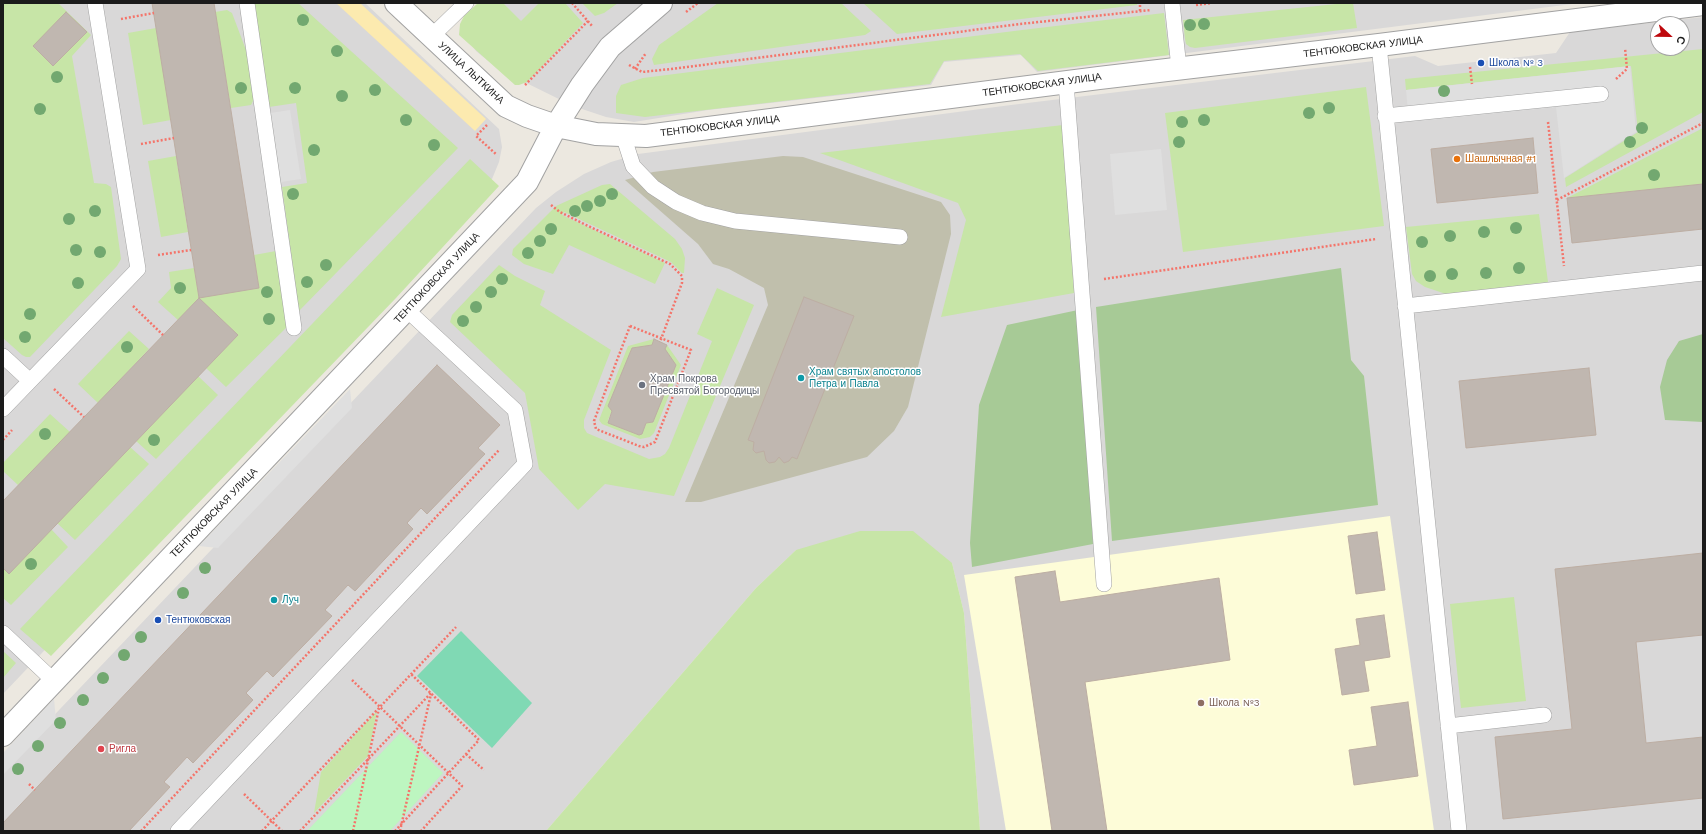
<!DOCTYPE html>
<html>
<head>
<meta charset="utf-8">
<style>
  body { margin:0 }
  #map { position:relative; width:1706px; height:834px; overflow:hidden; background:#ece8e0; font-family:"Work Sans",sans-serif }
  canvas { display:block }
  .frame { position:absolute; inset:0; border:4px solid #1b1b1b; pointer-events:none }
  .north { position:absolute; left:1650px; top:16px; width:40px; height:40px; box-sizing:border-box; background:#fff; border:1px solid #a4a4a4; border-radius:50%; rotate:112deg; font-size:11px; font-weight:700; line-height:16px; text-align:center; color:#1b1b1b }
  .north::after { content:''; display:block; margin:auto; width:14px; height:18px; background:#be080d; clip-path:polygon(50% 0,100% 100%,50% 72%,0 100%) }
</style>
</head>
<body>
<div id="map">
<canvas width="1706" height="834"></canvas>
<div class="frame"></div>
<div class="north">С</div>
</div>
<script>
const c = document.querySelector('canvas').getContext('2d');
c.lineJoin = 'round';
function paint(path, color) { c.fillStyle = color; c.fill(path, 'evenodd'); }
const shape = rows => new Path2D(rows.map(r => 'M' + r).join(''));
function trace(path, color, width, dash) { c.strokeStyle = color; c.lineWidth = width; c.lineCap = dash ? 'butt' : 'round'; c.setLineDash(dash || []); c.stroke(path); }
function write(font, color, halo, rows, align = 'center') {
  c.font = font + ' "Work Sans",sans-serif'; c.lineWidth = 3; c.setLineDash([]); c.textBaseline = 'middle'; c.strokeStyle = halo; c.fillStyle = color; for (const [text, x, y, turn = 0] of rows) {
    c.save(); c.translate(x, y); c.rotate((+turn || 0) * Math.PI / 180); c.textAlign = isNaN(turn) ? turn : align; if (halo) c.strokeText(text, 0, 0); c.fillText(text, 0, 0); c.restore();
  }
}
paint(shape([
  [3,3,365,3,499,129,502,147,499,162,492,179,478,194,3,694],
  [484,3,1580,3,1037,72,1021,55,944,62,931,85,708,110,634,122,606,117,573,106,498,69,476,51,467,39],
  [1703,17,1703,831,980,831,964,613,952,563,796,550,756,588,546,831,3,831,3,769,536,208,556,192,584,174,611,162,638,154,1011,105,1415,56,1438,66,1556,53,1570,32],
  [1658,24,1682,24,1682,48,1658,48]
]), '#d9d8d8');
paint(shape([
  [1390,516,1434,831,1006,831,964,575]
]), '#fdfcd8');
paint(shape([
  [783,156,803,157,941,202,950,215,951,234,908,407,894,431,867,457,701,502,685,502,768,305,764,288,729,269,713,264,698,244,625,180,653,172]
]), '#c0bfac');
paint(shape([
  [3,3,58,3,91,35,72,56,94,183,106,184,111,187,121,259,117,266,30,357,26,357,22,355,3,338],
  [254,3,298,3,458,148,299,311,282,187,307,183,296,103,269,107],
  [478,3,503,3,521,21,539,3,565,3,583,23,527,82,519,85,515,85,459,35,460,24,464,16],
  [582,3,618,3,604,13,595,16],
  [718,3,841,3,871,31,865,35,654,65,652,59,659,45],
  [863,3,1137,3,1137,5,897,34],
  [1346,3,1353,3,1357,28,1195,48,1190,47,1186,44,1185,39,1183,20],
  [227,10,232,13,246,50,254,99,251,105,231,108,215,12],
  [1164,13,1169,55,1038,71,1020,54,944,61,930,84,645,117,616,113,616,96,621,85,643,78,1014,31],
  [156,28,171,120,143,125,128,33],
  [1703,49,1703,112,1566,187,1565,178,1638,132,1631,66,1406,90,1405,79],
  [1366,87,1384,226,1183,252,1165,113],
  [1063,125,1074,293,941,317,966,220,958,203,820,153],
  [1703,128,1703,184,1567,198],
  [176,156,188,232,161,237,148,161],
  [470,159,499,186,396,298,51,656,20,629],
  [610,184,675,239,682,249,685,258,684,273,682,273,671,262,564,212,562,215,665,263,655,284,569,245,553,274,524,264,512,255,513,249,556,206,602,185],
  [1539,214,1548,282,1446,294,1425,287,1416,281,1412,274,1406,227],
  [276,251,287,327,226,387,206,368,238,335,199,298,178,320,158,302,171,288,169,272,194,268,199,297,259,288,254,255],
  [499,265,515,276,545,291,540,305,611,350,584,420,584,428,587,433,649,459,660,457,665,454,669,448,712,341,697,334,717,288,754,305,674,496,605,484,578,510,539,469,525,393,450,322,452,315],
  [129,331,149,349,98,403,78,384],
  [654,339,652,345,632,348,608,406,612,411,608,420,608,423,639,435,642,434,646,423,653,422,676,365,665,349,667,345,681,365,654,433,650,437,640,439,602,424,599,420,628,346],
  [198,376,218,395,156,459,136,441],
  [50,414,70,432,18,485,3,471,3,463],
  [130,447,149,464,75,540,57,523],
  [51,529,68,547,11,605,3,598,3,568],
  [860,531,913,531,952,563,964,613,980,831,546,831,756,588,796,550],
  [1514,597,1526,701,1461,708,1450,604],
  [3,651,16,663,3,678],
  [377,711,368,756,314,813,321,772]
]), '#c7e5a7');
paint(shape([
  [1341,268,1351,360,1364,376,1378,505,1112,541,1096,307],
  [1078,310,1093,544,972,567,970,543,979,405,1007,325],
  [1703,334,1703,422,1665,420,1660,387,1667,360,1679,341]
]), '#a7ca96');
paint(shape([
  [336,3,360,3,486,119,475,131]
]), '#fceaaf');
paint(shape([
  [401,732,443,773,390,831,307,831]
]), '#bdf6c0');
paint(shape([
  [461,631,532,703,492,748,417,676]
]), '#80d9b4');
paint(shape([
  [1630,66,1636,132,1564,178,1556,107,1409,122,1406,90],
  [290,110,301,179,281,182,270,113],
  [1161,149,1167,210,1115,215,1110,154],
  [350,389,352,408,218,548,199,546],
  [54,699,56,720,3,775,3,753]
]), '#dfdfdf');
const building = shape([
  [152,3,214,3,259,288,199,298,152,3],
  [66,12,87,32,53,66,33,46,66,12],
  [1533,138,1538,193,1437,203,1431,149,1533,138],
  [1703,184,1703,229,1572,243,1567,198,1703,184],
  [804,297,854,316,797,459,792,457,789,461,784,463,779,457,775,462,769,463,766,460,764,451,756,453,753,450,754,442,748,440,804,297],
  [199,298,238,335,9,574,3,568,3,501,199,298],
  [654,339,667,345,665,349,676,365,653,422,646,423,642,434,639,435,608,423,612,411,608,406,632,348,652,345,654,339],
  [437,365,500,425,478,448,485,454,427,514,421,508,407,523,413,529,355,591,348,585,325,610,332,616,273,677,267,671,246,693,253,700,193,763,187,757,164,782,170,787,129,831,3,831,3,823,437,365],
  [1589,368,1596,435,1466,448,1459,381,1589,368],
  [1377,532,1385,590,1356,594,1348,536,1377,532],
  [1703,553,1703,635,1636,642,1646,743,1703,737,1703,798,1503,819,1495,737,1572,729,1555,569,1703,553],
  [1055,571,1060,602,1219,578,1230,660,1085,682,1107,831,1052,831,1015,577,1055,571],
  [1384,615,1390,657,1364,661,1369,691,1342,695,1335,649,1360,645,1356,619,1384,615],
  [1408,702,1418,776,1354,785,1349,750,1377,746,1371,707,1408,702]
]);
paint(building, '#c0b7b0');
trace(building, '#bdaea3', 1);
const service = shape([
  [247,3,294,328],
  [1172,3,1179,68],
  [432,36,466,3],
  [1379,45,1459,831],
  [1066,82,1104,584],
  [1385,116,1601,94],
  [623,135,633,166,653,187,676,202,702,213,735,221,900,237],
  [1405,306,1703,273],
  [3,356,30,381],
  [3,409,138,269,95,3],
  [3,633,54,681],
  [1448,726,1544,715],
  [178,831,525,464,515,410,407,310]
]);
const minor = shape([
  [556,126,582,85,610,47,661,3]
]);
const tertiary = shape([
  [396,3,506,106,527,116,556,126,596,134,646,136,1099,78,1379,45,1703,4],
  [3,735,527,182,556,126]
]);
trace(service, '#a2a2a2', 16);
trace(minor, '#a2a2a2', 24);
trace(tertiary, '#a2a2a2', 24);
trace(shape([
  [572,3,593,27],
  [1196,5,1211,3],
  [1140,11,1140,3],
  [686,12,698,3],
  [121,19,154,13],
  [629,65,642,72,671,69,1020,24,1151,10],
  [1470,67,1472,84],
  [635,69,646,53],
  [1616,79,1627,69,1625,48],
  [525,85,588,21],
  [1548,122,1564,266],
  [487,125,476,136,497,155],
  [141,144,174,138],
  [1557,200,1703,123],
  [551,205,560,212,586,225,670,264,682,276,682,283,660,342],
  [158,255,191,250],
  [1104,279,1376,239],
  [133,306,163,335],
  [630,326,691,350,655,442,644,447,639,446,596,429,594,421,630,326],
  [54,389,84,417],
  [3,440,12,430],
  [352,680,462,786,421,831],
  [466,754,484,770],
  [29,784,35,790],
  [244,794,282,831],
  [141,831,499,450],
  [262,831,456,627],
  [300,831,431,693],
  [353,831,379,708],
  [395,831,479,740,411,674],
  [400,831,431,694]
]), '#f4746a', 2.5, [2, 2]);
trace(service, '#fff', 15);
trace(minor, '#fff', 22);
trace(tertiary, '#fff', 22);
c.fillStyle = '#72a870';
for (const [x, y] of [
  [303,20],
  [1204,24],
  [1190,25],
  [337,51],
  [57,77],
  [241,88],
  [295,88],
  [375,90],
  [1444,91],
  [342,96],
  [1329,108],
  [40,109],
  [1309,113],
  [406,120],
  [1204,120],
  [1182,122],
  [1642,128],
  [1179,142],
  [1630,142],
  [434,145],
  [314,150],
  [1654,175],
  [293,194],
  [612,194],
  [600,201],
  [587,206],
  [95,211],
  [575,211],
  [69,219],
  [1516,228],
  [551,229],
  [1484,232],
  [1450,236],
  [540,241],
  [1422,242],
  [76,250],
  [100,252],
  [528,253],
  [326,265],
  [1519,268],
  [1486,273],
  [1452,274],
  [1430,276],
  [502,279],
  [307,282],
  [78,283],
  [180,288],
  [267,292],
  [491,292],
  [476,307],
  [30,314],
  [269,319],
  [463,321],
  [25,337],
  [127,347],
  [45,434],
  [154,440],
  [31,564],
  [205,568],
  [183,593],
  [141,637],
  [124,655],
  [103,678],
  [83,700],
  [60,723],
  [38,746],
  [18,769]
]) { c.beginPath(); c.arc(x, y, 6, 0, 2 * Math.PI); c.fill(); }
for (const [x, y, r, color] of [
  [1481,63,4,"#1a4fb4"],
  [1457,159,4,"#e8710a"],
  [801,378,4,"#0f9aa8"],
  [642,385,4,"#6b7280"],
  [274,600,4,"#0f9aa8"],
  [158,620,4,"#1a4fb4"],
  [1201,703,4,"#8d6e63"],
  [101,749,4,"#e0444e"]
]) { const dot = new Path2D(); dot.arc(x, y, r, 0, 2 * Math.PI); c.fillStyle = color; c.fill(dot); trace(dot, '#fff', 1.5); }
write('10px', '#1b1b1b', '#fff', [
  ["ТЕНТЮКОВСКАЯ УЛИЦА",1363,47,-7],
  ["УЛИЦА ЛЫТКИНА",471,73,43],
  ["ТЕНТЮКОВСКАЯ УЛИЦА",1042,85,-8],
  ["ТЕНТЮКОВСКАЯ УЛИЦА",720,126,-7],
  ["ТЕНТЮКОВСКАЯ УЛИЦА",437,278,-47],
  ["ТЕНТЮКОВСКАЯ УЛИЦА",214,513,-46]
]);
write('10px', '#164399', '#fff', [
  ["Школа № 3",1489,63],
  ["Тентюковская",166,620]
], 'left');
write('10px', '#c56008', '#fff', [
  ["Шашлычная #1",1465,159]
], 'left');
write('10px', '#0d838f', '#fff', [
  ["Храм святых апостолов",809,372],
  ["Петра и Павла",809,384],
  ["Луч",282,600]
], 'left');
write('10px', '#5b616d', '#fff', [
  ["Храм Покрова",650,379],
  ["Пресвятой Богородицы",650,391]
], 'left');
write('10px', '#785e54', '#fff', [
  ["Школа №3",1209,703]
], 'left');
write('10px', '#be3a42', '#fff', [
  ["Ригла",109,749]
], 'left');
</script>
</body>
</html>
